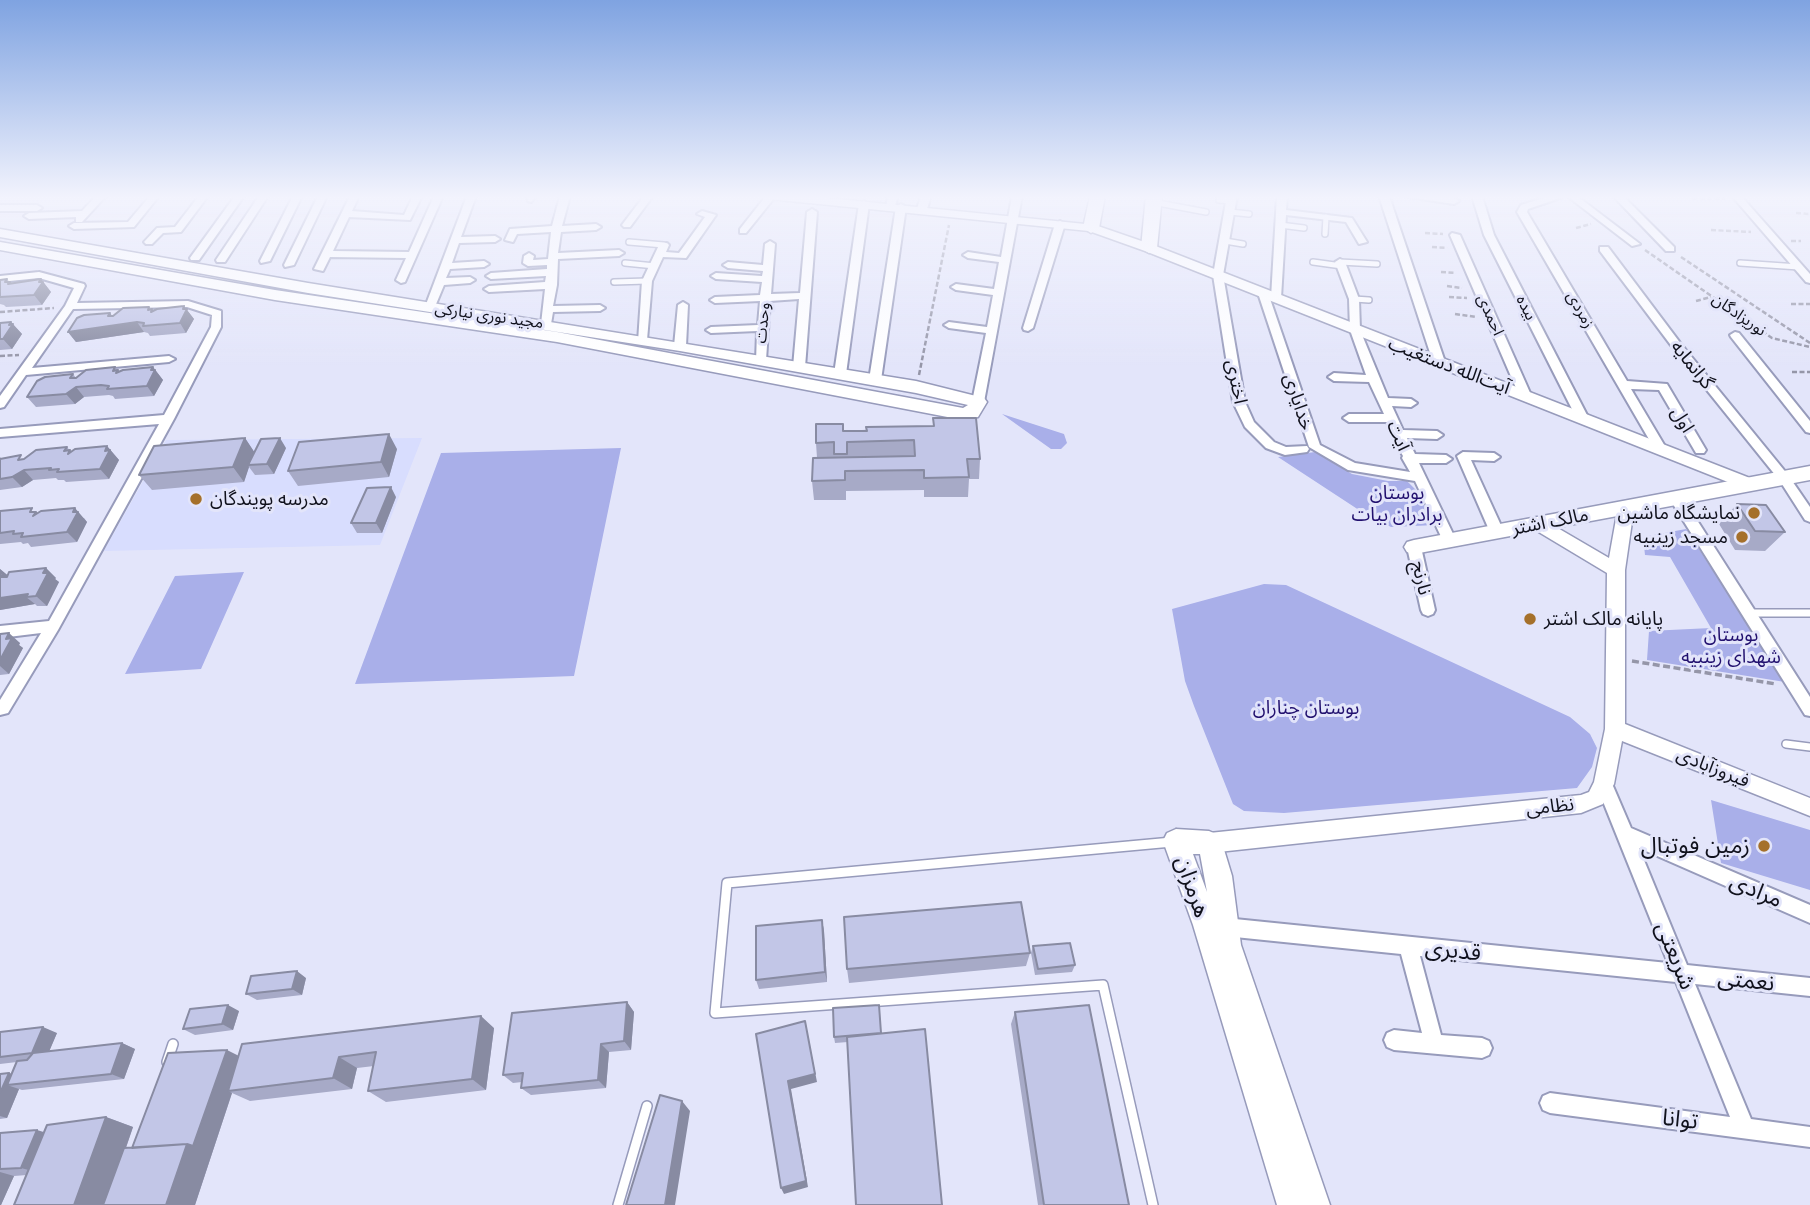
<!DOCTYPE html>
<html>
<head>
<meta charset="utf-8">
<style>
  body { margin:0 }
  canvas { display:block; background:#e3e5fa }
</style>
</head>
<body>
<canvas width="1810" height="1205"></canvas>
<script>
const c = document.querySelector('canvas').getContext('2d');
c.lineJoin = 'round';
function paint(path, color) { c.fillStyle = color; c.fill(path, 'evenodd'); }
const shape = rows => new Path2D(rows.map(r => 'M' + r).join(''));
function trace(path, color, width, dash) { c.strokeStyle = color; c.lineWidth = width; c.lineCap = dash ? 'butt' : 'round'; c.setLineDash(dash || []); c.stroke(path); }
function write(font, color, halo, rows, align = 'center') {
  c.font = font + ' Figtree,"Noto Sans Arabic",sans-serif'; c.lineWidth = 6; c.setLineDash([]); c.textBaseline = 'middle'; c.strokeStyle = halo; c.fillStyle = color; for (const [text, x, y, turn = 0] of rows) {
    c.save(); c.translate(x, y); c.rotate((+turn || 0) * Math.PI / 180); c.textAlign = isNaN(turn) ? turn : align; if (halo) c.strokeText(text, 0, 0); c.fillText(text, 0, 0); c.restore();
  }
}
paint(shape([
  [422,438,380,545,104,551,166,440]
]), '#d8ddfe');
paint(shape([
  [1002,414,1064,434,1067,443,1061,449,1051,449],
  [621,448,574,676,355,684,441,453],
  [1315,452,1352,474,1388,481,1407,481,1419,493,1436,525,1391,527,1365,514,1278,457],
  [1686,529,1785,682,1647,660,1649,631,1711,628,1670,557,1645,555,1643,537],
  [244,572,201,669,125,674,175,576],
  [1264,584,1286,585,1570,717,1590,734,1597,748,1592,767,1577,788,1284,813,1244,811,1233,804,1194,706,1185,681,1172,609],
  [1711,800,1810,830,1810,890,1721,863]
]), '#a9afe9');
const serviceFar2 = shape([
  [1219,200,1231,201],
  [1153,202,1206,212],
  [1230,212,1249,214],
  [1280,225,1304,228],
  [1325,234,1326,217],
  [1225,241,1243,244],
  [629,242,664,245],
  [1313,262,1342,266],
  [1340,262,1377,264],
  [625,263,655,266],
  [1740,263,1799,267],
  [614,282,647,281],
  [1354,299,1369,300]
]);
const serviceFar1 = shape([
  [1749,613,1810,613],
  [1786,744,1810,747]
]);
const service = shape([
  [167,1062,173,1044],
  [618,1205,647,1106],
  [1153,1205,1103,985,715,1013,727,883,1172,842]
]);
const minor = shape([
  [96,196,106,196,82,222,76,222,76,217,29,219,24,216,29,213,82,211,96,196],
  [150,196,159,196,134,227,74,229,69,226,74,223,128,222,150,196],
  [199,196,208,196,181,232,163,233,152,244,146,244,144,242,157,228,175,227,199,196],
  [235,196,244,196,199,260,191,260,190,258,235,196],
  [259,196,268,196,225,262,217,262,216,260,259,196],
  [293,196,302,196,270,261,261,263,260,261,293,196],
  [318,196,327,196,294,265,285,267,284,265,318,196],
  [350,196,359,196,352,211,404,215,413,196,422,196,410,220,349,217,333,251,409,252,434,196,443,196,405,282,401,283,396,280,406,258,330,257,323,271,314,269,350,196],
  [467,196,476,196,461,237,495,236,500,239,495,242,459,243,452,263,484,261,489,264,484,267,450,269,446,278,470,277,475,280,470,283,444,285,434,309,426,309,425,307,467,196],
  [527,196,537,196,531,202,528,201,527,196],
  [560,196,570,196,562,226,596,224,601,227,596,230,561,232,558,253,619,250,624,253,619,256,558,259,557,285,553,306,600,305,605,308,600,311,553,312,551,324,546,327,541,324,545,289,489,292,484,289,489,286,545,282,546,276,491,279,486,276,491,273,547,269,547,265,528,266,523,263,524,256,529,253,534,256,533,260,548,259,551,232,517,234,513,242,505,240,510,229,552,226,560,196],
  [644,196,653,196,630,227,624,227,622,225,644,196],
  [766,196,775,197,746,233,740,233,740,229,766,196],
  [888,196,898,196,894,209,886,207,888,196],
  [921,196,931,196,927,209,922,212,917,209,921,196],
  [1012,196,1022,196,984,402,978,406,972,402,986,333,949,328,944,325,949,322,987,327,993,295,956,290,951,287,956,284,994,289,999,262,968,258,963,255,968,252,1001,257,1012,196],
  [1227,196,1237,196,1223,275,1245,402,1254,422,1274,442,1286,447,1307,446,1309,449,1307,452,1285,455,1266,448,1245,427,1233,402,1213,275,1227,196],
  [1277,196,1287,196,1286,210,1352,218,1367,242,1359,244,1346,222,1286,215,1281,298,1276,301,1271,298,1277,196],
  [1379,196,1389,196,1445,362,1443,364,1439,365,1433,362,1379,196],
  [1402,196,1437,196,1454,198,1459,201,1454,204,1402,196],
  [1472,196,1482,196,1494,235,1588,417,1586,420,1578,420,1576,417,1484,235,1472,196],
  [1550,196,1566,196,1528,209,1527,212,1627,381,1667,384,1706,450,1704,453,1696,453,1659,390,1631,389,1666,448,1660,452,1654,448,1517,212,1521,205,1550,196],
  [1567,196,1577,196,1640,244,1632,246,1567,196],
  [1613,196,1623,196,1674,247,1674,251,1666,251,1613,196],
  [1732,196,1741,196,1810,274,1810,283,1806,282,1732,196],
  [864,201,869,204,846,374,840,378,834,374,859,204,864,201],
  [901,204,906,207,881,380,875,384,869,380,896,207,901,204],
  [0,205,37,205,42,208,37,211,0,211,0,205],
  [812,209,817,212,805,367,799,371,793,367,799,299,770,301,766,360,764,362,756,362,757,331,711,333,706,330,711,327,758,325,760,301,715,303,710,300,715,297,760,295,762,282,716,279,711,276,716,273,762,276,763,271,728,268,723,265,728,262,763,265,765,244,770,241,775,244,771,294,800,293,807,212,812,209],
  [702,211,716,215,686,258,663,257,652,281,647,340,646,342,638,342,642,281,659,245,667,243,669,245,666,252,679,253,705,217,697,214,702,211],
  [1060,221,1065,224,1033,328,1028,331,1024,330,1023,328,1055,224,1060,221],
  [1452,233,1460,235,1531,395,1529,398,1525,399,1519,395,1450,235,1452,233],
  [1600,247,1608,247,1681,344,1788,475,1810,507,1810,522,1805,520,1780,481,1673,348,1600,251,1600,247],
  [1340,259,1345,262,1359,299,1360,330,1388,398,1411,399,1417,403,1411,407,1392,406,1403,430,1437,431,1443,435,1437,439,1407,438,1415,454,1446,455,1452,459,1446,463,1419,463,1456,540,1454,543,1444,543,1415,481,1348,470,1309,447,1258,293,1259,291,1267,291,1268,293,1320,445,1355,463,1410,472,1402,458,1403,456,1391,434,1387,422,1349,422,1343,418,1349,414,1384,414,1369,382,1334,381,1328,377,1334,373,1366,375,1350,330,1349,299,1335,262,1340,259],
  [39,272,84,284,85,286,77,303,188,301,221,311,221,327,174,419,58,630,8,713,0,715,0,700,41,633,0,638,0,626,49,621,159,424,0,437,0,429,164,415,211,327,212,315,187,307,73,309,32,368,169,356,175,359,169,362,26,375,4,407,0,408,0,396,65,306,74,288,39,278,0,282,0,276,39,272],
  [683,302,688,305,686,346,680,349,674,346,678,305,683,302],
  [1735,332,1739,333,1810,421,1810,433,1806,432,1731,337,1730,335,1735,332],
  [1463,452,1494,453,1500,457,1494,461,1471,460,1504,532,1502,535,1497,537,1490,532,1457,456,1463,452],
  [1676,493,1681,495,1810,697,1810,716,1805,715,1671,501,1670,498,1676,493],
  [1414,542,1421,547,1435,610,1433,614,1428,616,1423,614,1421,610,1407,547,1414,542],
  [1604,777,1610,779,1631,828,1810,905,1810,923,1639,848,1687,965,1810,978,1810,996,1695,984,1751,1119,1810,1127,1810,1147,1550,1113,1543,1110,1540,1103,1543,1096,1550,1093,1730,1117,1676,982,1420,956,1441,1035,1482,1038,1489,1041,1492,1048,1489,1055,1482,1058,1394,1050,1387,1047,1384,1040,1387,1033,1394,1030,1422,1033,1401,954,1225,936,1219,933,1216,927,1219,921,1225,918,1668,963,1596,784,1598,779,1604,777]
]);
const tertiary = shape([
  [763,196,808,196,1095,225,1153,245,1755,480,1757,484,1755,488,1743,488,1145,251,1089,231,769,199,763,196],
  [1626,502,1634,508,1625,570,1625,724,1810,798,1810,816,1622,741,1614,784,1603,804,1581,813,1209,853,1202,850,1199,843,1202,836,1209,833,1581,795,1589,792,1594,782,1605,729,1607,573,1532,528,1530,524,1538,518,1544,520,1609,558,1618,508,1626,502]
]);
const secondary = shape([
  [0,229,308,283,916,381,984,398,987,402,978,417,963,420,557,342,275,300,0,250,0,242,275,290,557,332,963,408,968,405,916,393,680,351,308,293,0,237,0,229],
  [1810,466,1810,480,1414,554,1407,552,1404,547,1407,542,1414,540,1810,466],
  [1176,829,1209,831,1218,835,1222,843,1232,876,1241,945,1330,1205,1277,1205,1193,925,1163,841,1167,833,1176,829],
  [1193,854,1200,854,1207,892,1193,854]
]);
const primary = shape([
  [1090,196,1105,196,1099,228,1091,233,1083,228,1090,196],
  [1146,196,1162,196,1157,248,1149,253,1141,248,1146,196]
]);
trace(serviceFar2, '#979bbb', 8);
trace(serviceFar1, '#979bbb', 10);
trace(service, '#979bbb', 12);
trace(minor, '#979bbb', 4);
trace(tertiary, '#979bbb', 3);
trace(secondary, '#979bbb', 3);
trace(primary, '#979bbb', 3);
trace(shape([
  [1692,198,1725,199],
  [1796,213,1810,214],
  [1576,228,1591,224],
  [1711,230,1751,232],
  [1425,233,1443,234],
  [1791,241,1801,241],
  [1432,247,1447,248],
  [1645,250,1772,338,1810,347],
  [1681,257,1810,343],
  [1441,272,1456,273],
  [1447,286,1462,288],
  [1449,297,1467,298],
  [1696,301,1711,297],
  [1791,304,1810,304],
  [0,312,54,308],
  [1455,314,1477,317],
  [0,356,19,355],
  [1792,372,1810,372],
  [919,375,949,225]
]), '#9596a8', 2.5, [5, 2.5]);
trace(shape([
  [1632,661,1776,684]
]), '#9596a8', 3.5, [7, 3.5]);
trace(serviceFar2, '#fff', 5);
trace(serviceFar1, '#fff', 7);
trace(service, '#fff', 9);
paint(minor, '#fff');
paint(tertiary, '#fff');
paint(secondary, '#fff');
paint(primary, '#fff');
paint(shape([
  [7,279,11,284,41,279,51,292,42,305,6,307,4,305,0,304,0,280],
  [149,307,153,310,186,309,194,319,186,333,150,336,148,333,144,332,76,342,68,332,110,313,112,316],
  [11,322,22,334,12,349,0,350,0,323],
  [115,367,119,372,153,367,163,380,154,396,115,399,113,396,109,395,84,397,75,404,36,407,27,397,73,374,76,378],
  [933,418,980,459,979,479,969,479,968,497,924,497,924,490,846,491,846,500,814,500,812,481,817,458,816,443,844,431,933,426],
  [245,438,254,452,286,448,274,474,255,475,249,467,244,482,152,490,139,475],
  [107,446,119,460,109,479,66,482,64,480,58,480,56,478,33,480,22,487,0,490,0,457,2,459,24,459,67,447,71,452],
  [397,449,389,477,298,486,288,471],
  [396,497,382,533,357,533,351,523],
  [1737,504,1785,532,1765,551,1735,550,1719,524],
  [0,511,84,518,87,522,77,542,31,547,28,543,23,544,21,542,0,544],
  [46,568,56,578,55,579,59,582,47,606,37,606,35,604,0,610,0,569,7,575],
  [0,634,20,643,19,645,23,648,9,674,0,675],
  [822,920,824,931,827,982,759,989,756,980],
  [1033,946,1075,965,1072,972,1035,975,1031,953],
  [1030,953,1026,966,849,983,847,969],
  [306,978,302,995,257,1000,246,994],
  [627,1002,634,1012,631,1050,609,1052,606,1088,531,1095,521,1088,522,1082,513,1083,503,1075],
  [239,1011,233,1030,195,1035,183,1029],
  [1015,1012,1129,1205,1038,1205,1011,1024],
  [494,1028,486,1090,386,1102,368,1091,374,1066,357,1068,352,1089,250,1101,232,1093,195,1205,14,1205,27,1175,14,1176,1,1205,0,1205,0,1133,44,1132,106,1117,133,1127,126,1148,132,1148,238,1056],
  [0,1032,57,1033,49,1051,122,1043,135,1049,124,1079,22,1090,19,1089,7,1118,0,1119,0,1074,9,1073,12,1074,17,1062,0,1064],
  [881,1033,848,1042,835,1043,834,1037]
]), '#a7aac7');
paint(shape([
  [41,279,51,292,42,305,34,295],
  [184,306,194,319,186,333,180,323],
  [110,313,117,323,137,322,144,332,76,342,68,332,108,316],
  [11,322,22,334,12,349,3,339],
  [153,367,163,380,154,396,147,386],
  [76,387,84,397,75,404,66,394],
  [389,434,397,449,389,477,381,462],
  [245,438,255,453,248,465,249,467,244,482,233,467],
  [280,438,286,448,274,474,267,464],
  [107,446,119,460,109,479,100,469],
  [24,470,33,480,22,487,12,477],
  [391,487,396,497,382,533,376,523],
  [75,508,87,522,77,542,67,532],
  [46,568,56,578,55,579,59,582,47,606,36,596,43,573],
  [0,569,11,578,14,583,0,576],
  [28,594,26,597,35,604,0,610,0,598],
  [9,633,20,643,19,645,23,648,9,674,0,666,0,660,6,639],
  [822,920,824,931,827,982,825,972],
  [297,971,306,978,302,995,292,989],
  [627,1002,634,1012,631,1050,624,1041],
  [228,1005,239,1011,233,1030,222,1024],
  [481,1016,494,1028,486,1090,472,1079],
  [805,1021,817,1082,791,1089,808,1187,784,1194,781,1188,788,1081],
  [43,1027,57,1033,46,1059,32,1053],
  [122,1043,135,1049,124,1079,111,1074],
  [601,1044,609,1052,606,1088,598,1080],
  [227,1050,243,1058,228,1091,232,1093,195,1205,166,1205,187,1144],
  [339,1057,357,1068,352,1089,333,1078],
  [9,1073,24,1078,7,1085,19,1089,7,1118,0,1116,0,1093],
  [682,1101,690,1111,675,1205,665,1205],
  [106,1117,133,1127,106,1205,74,1205],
  [37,1130,60,1137,44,1174,21,1168],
  [0,1172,14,1176,1,1205,0,1205]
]), '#888ba2');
const building = shape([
  [7,279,5,282,10,282,8,284,41,279,39,282,43,282,34,295,0,297,0,280,7,279],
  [184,306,183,309,187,309,180,323,143,326,144,323,137,322,68,332,77,318,84,315,110,313,108,316,113,316,123,308,149,307,148,310,152,309,151,312,157,309,184,306],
  [11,322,9,325,13,324,3,339,0,339,0,323,11,322],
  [115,367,113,371,118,370,116,373,123,370,153,367,151,370,155,370,147,386,107,389,109,386,101,385,76,387,66,394,27,397,37,381,45,377,73,374,70,378,76,378,86,370,115,367],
  [933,418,976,418,980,459,967,459,969,477,924,478,924,470,845,471,845,480,812,481,813,458,915,456,914,440,847,442,847,454,834,454,834,442,816,443,816,424,843,424,843,431,867,431,866,427,934,426,933,418],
  [389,434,381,462,288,471,299,442,389,434],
  [245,438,233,467,139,475,154,446,245,438],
  [280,438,267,464,248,465,261,439,280,438],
  [107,446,105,451,110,450,100,469,57,472,59,469,49,470,51,468,24,470,12,477,0,479,0,459,21,455,18,460,24,459,36,450,67,447,64,451,70,450,68,454,75,449,107,446],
  [391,487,376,523,351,523,367,488,391,487],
  [1737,504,1766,505,1785,532,1755,531,1737,504],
  [32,508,30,512,36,512,33,516,41,511,75,508,73,512,78,512,67,532,21,537,23,533,13,534,14,531,0,533,0,511,32,508],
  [46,568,43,573,48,573,36,596,26,597,28,594,0,598,0,573,3,573,1,577,7,577,9,572,46,568],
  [9,633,6,639,12,638,0,660,0,634,9,633],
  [1021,902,1030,953,847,969,844,917,1021,902],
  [822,920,825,972,756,980,756,926,822,920],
  [1070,943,1075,965,1038,969,1033,946,1070,943],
  [297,971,292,989,246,994,251,976,297,971],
  [627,1002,624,1041,601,1044,598,1080,521,1088,523,1073,503,1075,512,1013,627,1002],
  [228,1005,222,1024,183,1029,190,1009,228,1005],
  [879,1005,881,1033,834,1037,833,1008,879,1005],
  [1089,1005,1129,1205,1044,1205,1015,1012,1089,1005],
  [481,1016,472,1079,368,1091,376,1052,339,1057,333,1078,228,1091,242,1044,481,1016],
  [805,1021,815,1074,788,1081,806,1181,781,1188,756,1034,805,1021],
  [43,1027,32,1053,0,1057,0,1032,43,1027],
  [925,1029,942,1205,856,1205,847,1037,925,1029],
  [122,1043,111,1074,7,1085,17,1061,27,1060,33,1053,122,1043],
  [227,1050,193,1146,187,1144,132,1148,168,1053,227,1050],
  [9,1073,0,1093,0,1074,9,1073],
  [660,1095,682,1101,665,1205,626,1205,660,1095],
  [106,1117,74,1205,14,1205,47,1125,106,1117],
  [37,1130,21,1168,0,1169,0,1133,37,1130],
  [187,1144,166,1205,103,1205,124,1148,187,1144]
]);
paint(building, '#c2c6e7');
trace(building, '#888ba2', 2);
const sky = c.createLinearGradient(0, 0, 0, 365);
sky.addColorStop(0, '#7fa3e1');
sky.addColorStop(0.54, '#f2f3fd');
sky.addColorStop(1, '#f2f3fd00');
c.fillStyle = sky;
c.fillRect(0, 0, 1810, 365);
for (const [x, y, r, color] of [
  [196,499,7,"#a5702a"],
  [1754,513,7,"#a5702a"],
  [1742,537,7,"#a5702a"],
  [1530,619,7,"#a5702a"],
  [1764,846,7,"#a5702a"]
]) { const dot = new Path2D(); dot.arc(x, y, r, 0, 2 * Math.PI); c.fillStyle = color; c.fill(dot); trace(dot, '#e3e5fa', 2.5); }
write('16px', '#10111c', '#e3e5fa', [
  ["بیده",1526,308,63],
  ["زمردی",1580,310,60],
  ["احمدی",1490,315,66],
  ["نوریزادگان",1739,315,35],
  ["مجید نوری نیارکی",489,316,8],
  ["وحدت",763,323,-85]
]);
write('19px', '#10111c', '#e3e5fa', [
  ["گرانمایه",1692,365,51],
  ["آیت‌الله دستغیب",1449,366,21],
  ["اختری",1236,382,79],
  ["خدایاری",1298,402,72],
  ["اول",1682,420,59],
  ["آیت",1398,436,66],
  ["مالک اشتر",1550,522,-11],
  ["نارنج",1421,578,77],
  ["فیروزآبادی",1713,768,22],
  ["نظامی",1550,807,-6]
]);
write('19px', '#22116f', '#e3e5fa', [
  ["بوستان",1397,493],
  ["برادران بیات",1397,515],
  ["بوستان",1731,635],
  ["شهدای زینبیه",1731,657],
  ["بوستان چناران",1306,708]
]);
write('19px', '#10111c', '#e3e5fa', [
  ["مدرسه پویندگان",210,499],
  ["نمایشگاه ماشین",1740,513,"right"],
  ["مسجد زینبیه",1728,537,"right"],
  ["پایانه مالک اشتر",1544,619]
], 'left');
write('23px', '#10111c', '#e3e5fa', [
  ["زمین فوتبال",1750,846]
], 'right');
write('23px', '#10111c', '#e3e5fa', [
  ["هرمزان",1192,887,71],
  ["مرادی",1756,891,23],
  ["قدیری",1453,951,6],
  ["شریعتی",1675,956,68],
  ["نعمتی",1746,981,6],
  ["توانا",1680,1120,7]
]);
</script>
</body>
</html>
